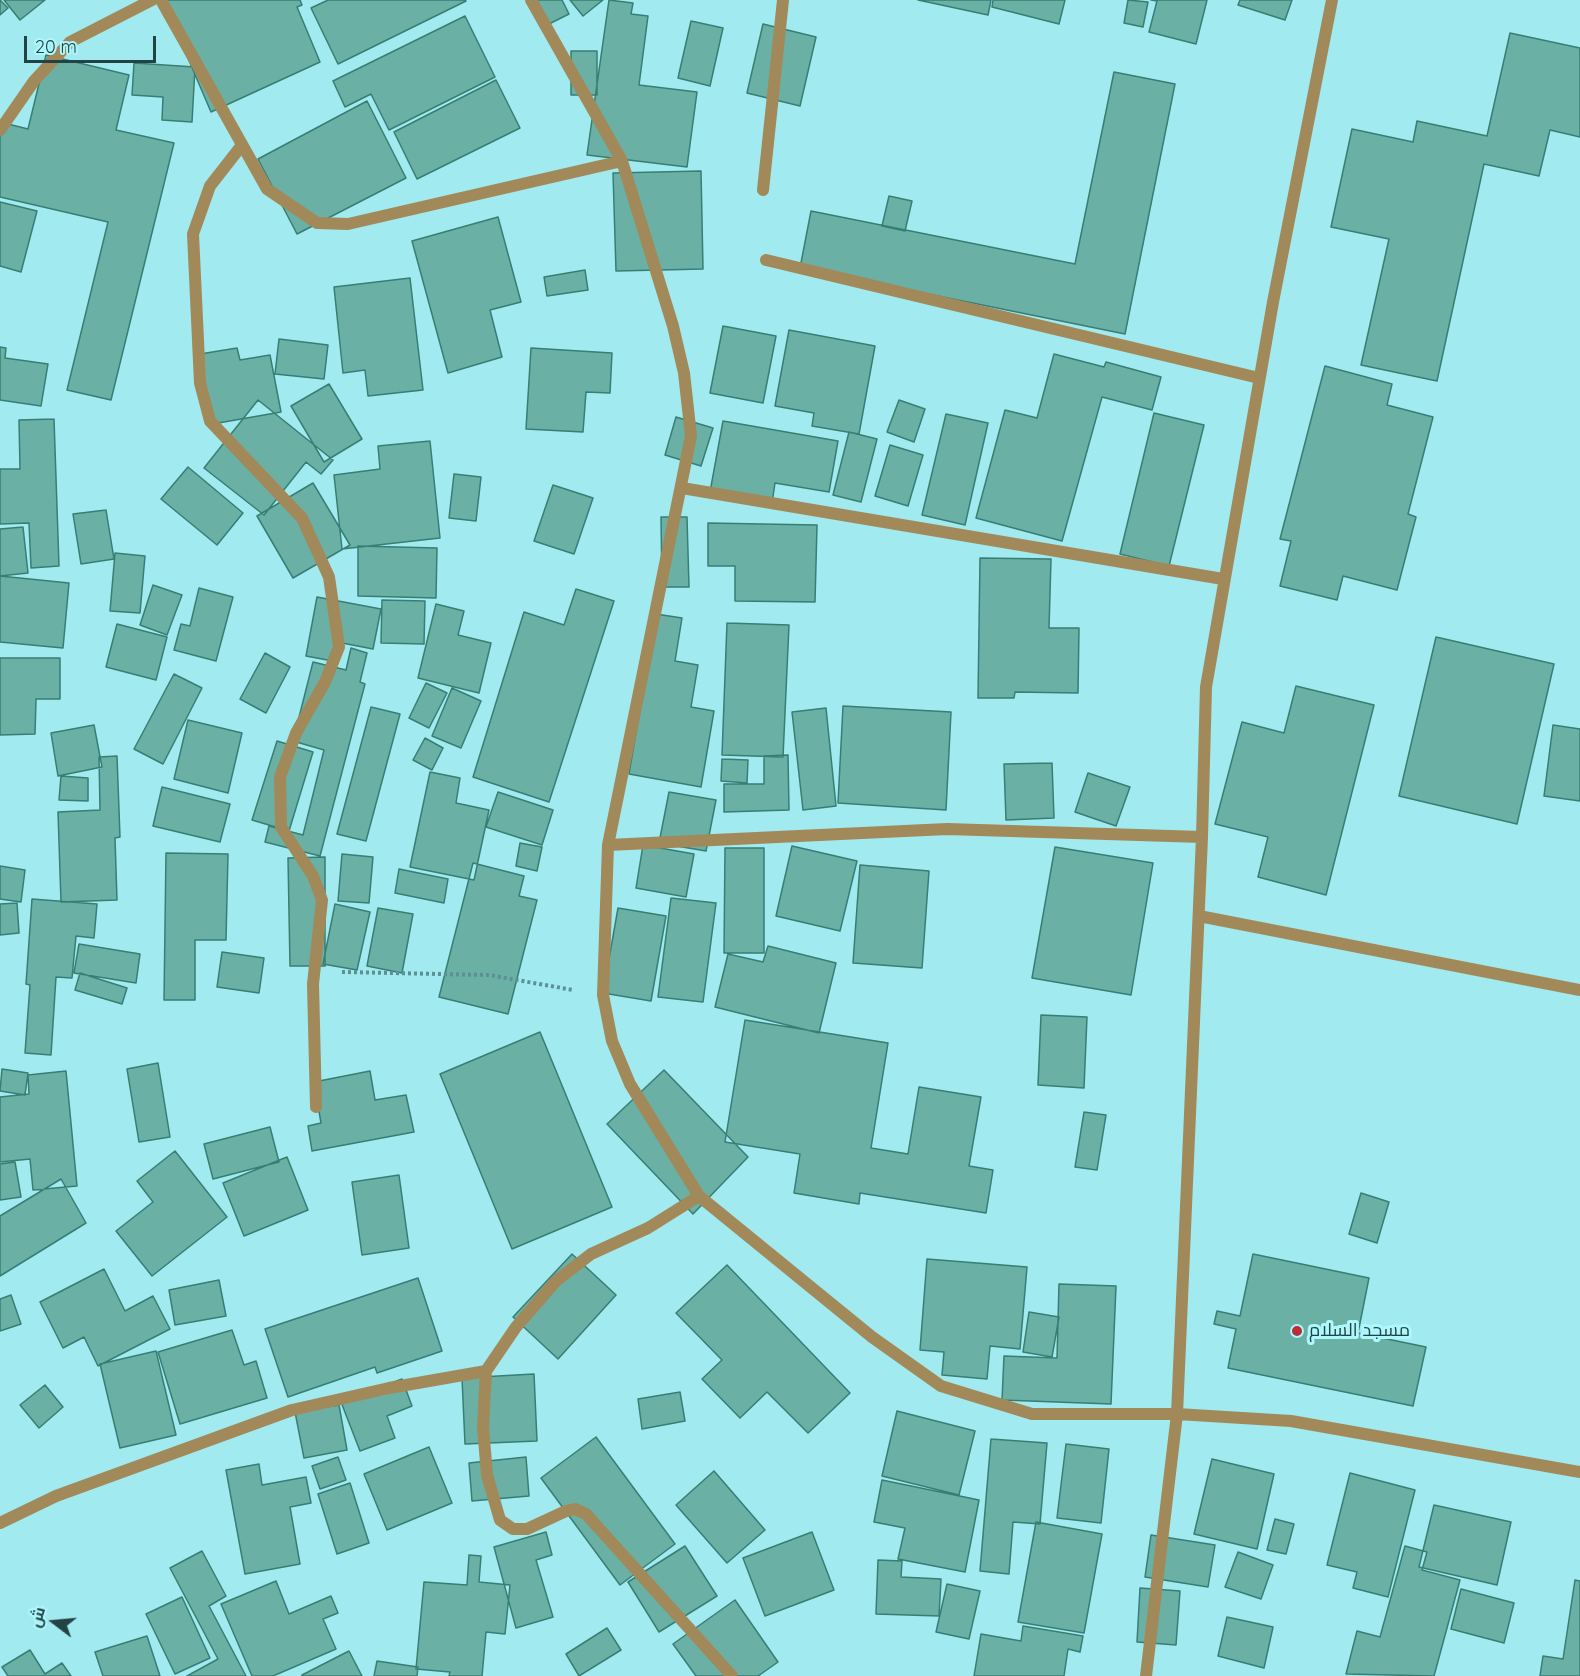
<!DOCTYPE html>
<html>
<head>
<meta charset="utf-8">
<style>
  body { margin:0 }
  #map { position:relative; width:1580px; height:1676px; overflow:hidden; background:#a0eaf0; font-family:Quicksand,Cairo,sans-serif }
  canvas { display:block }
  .north { position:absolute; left:24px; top:1592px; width:60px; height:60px; -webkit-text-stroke:4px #adf7fd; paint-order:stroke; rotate:286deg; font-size:16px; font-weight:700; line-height:24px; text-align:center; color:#234244 }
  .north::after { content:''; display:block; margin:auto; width:21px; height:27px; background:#234244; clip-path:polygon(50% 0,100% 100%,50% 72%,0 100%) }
  .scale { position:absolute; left:24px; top:36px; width:132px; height:27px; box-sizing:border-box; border:3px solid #234244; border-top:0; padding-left:8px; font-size:18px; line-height:21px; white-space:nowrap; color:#234244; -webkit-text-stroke:4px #adf7fd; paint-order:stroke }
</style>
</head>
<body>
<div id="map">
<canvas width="1580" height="1676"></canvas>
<div class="north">ش</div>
<div class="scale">20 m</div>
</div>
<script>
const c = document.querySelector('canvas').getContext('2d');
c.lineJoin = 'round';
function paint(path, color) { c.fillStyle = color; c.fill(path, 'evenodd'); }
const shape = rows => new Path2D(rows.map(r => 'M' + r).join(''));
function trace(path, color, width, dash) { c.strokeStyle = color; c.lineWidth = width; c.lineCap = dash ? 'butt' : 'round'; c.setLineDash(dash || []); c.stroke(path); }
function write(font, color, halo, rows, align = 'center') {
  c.font = font + ' Quicksand,Cairo,sans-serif'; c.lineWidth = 6; c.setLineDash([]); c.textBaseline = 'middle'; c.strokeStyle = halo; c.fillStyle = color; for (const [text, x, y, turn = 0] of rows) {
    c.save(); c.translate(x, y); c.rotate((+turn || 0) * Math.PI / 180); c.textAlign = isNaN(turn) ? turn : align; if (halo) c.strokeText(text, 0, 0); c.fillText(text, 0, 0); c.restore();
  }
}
const building = shape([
  [0,0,8,8,0,15,0,0],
  [4,0,45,0,20,20,4,0],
  [168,0,300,0,302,5,297,7,320,62,211,112,164,2,168,0],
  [328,0,465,0,466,1,338,64,311,8,328,0],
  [527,0,562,0,569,14,541,28,527,0],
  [570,0,603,0,583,16,570,0],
  [609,0,633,3,631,14,648,16,639,85,697,92,687,167,587,155,609,0],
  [918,0,991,0,988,15,918,0],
  [993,0,1065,0,1059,24,992,7,993,0],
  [1128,0,1148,2,1143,27,1124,23,1128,0],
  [1151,0,1207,0,1196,44,1149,32,1157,1,1151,0],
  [1240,0,1292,0,1285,20,1238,5,1240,0],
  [465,16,495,77,389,130,371,94,345,107,333,81,465,16],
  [691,21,723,28,710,86,678,78,691,21],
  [763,24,816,37,800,106,747,93,763,24],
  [1510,33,1580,48,1580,137,1550,130,1539,176,1484,164,1437,381,1361,365,1389,239,1331,227,1352,129,1413,142,1417,121,1487,136,1510,33],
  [571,51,597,51,597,95,571,95,571,51],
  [46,55,129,75,116,130,174,143,111,400,67,390,108,222,0,197,0,122,28,129,46,55],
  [134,63,195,67,192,122,162,120,163,97,132,95,134,63],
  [1114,72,1175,84,1125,334,800,268,811,211,1075,264,1114,72],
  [496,80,520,128,417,179,394,132,496,80],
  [367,101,406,178,297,234,258,159,367,101],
  [701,171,703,269,616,271,613,173,701,171],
  [889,196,912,201,905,231,882,226,889,196],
  [0,202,37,211,21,272,0,266,0,202],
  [498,217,521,302,490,310,502,357,448,373,412,241,498,217],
  [585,270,588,290,547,296,544,277,585,270],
  [410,278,423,390,368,396,365,370,343,373,334,287,410,278],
  [723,326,776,336,763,403,710,393,723,326],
  [789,330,875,346,859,434,812,426,814,413,775,406,789,330],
  [279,339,328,345,324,379,275,374,279,339],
  [0,347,6,348,5,358,48,364,41,406,0,400,0,347],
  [237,348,240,360,270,355,281,412,207,425,194,355,237,348],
  [531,348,612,353,610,393,586,392,583,432,526,429,531,348],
  [1054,354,1104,367,1106,362,1161,377,1152,410,1102,397,1062,541,976,518,1005,410,1037,418,1054,354],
  [1325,366,1392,384,1387,405,1433,417,1408,514,1416,517,1397,590,1343,576,1337,600,1280,586,1291,541,1280,539,1325,366],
  [329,384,362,439,324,462,291,406,329,384],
  [258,400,333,460,321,474,306,462,264,515,204,468,258,400],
  [899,400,925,409,914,442,887,432,899,400],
  [1154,413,1204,425,1169,566,1120,554,1154,413],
  [946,414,988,423,965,525,922,515,946,414],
  [676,417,713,428,701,466,665,455,676,417],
  [54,419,59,566,31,568,29,523,0,524,0,469,20,469,19,420,54,419],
  [723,421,838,441,829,492,775,483,772,503,710,492,723,421],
  [849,432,877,439,861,502,833,495,849,432],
  [430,441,440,538,342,549,334,475,380,469,378,446,430,441],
  [890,445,923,455,908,506,875,496,890,445],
  [188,467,243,513,217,545,161,499,188,467],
  [454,474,481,477,476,521,449,518,454,474],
  [313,483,350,545,293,578,257,516,313,483],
  [553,485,593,498,574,554,534,541,553,485],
  [106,510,114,559,81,564,73,514,106,510],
  [661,517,687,517,689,587,662,587,661,517],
  [708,523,817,525,815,602,735,601,735,566,708,566,708,523],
  [23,527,28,573,0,576,0,529,23,527],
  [358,546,437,548,436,598,358,596,358,546],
  [115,553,145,556,140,613,110,611,115,553],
  [980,558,1051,559,1049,628,1079,628,1078,693,1015,692,1014,698,978,698,980,558],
  [0,576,69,583,63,648,0,642,0,576],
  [153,585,182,595,167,635,140,625,153,585],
  [199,588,233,597,216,661,174,650,181,624,190,626,199,588],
  [576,589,614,601,549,802,473,777,524,612,564,625,576,589],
  [317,597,381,609,373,649,342,643,338,662,306,656,317,597],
  [382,600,425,601,424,644,381,643,382,600],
  [436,604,464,611,458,635,491,643,479,693,418,678,436,604],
  [656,614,682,618,675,661,698,665,691,707,714,711,701,787,629,774,656,614],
  [727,623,789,625,783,757,722,755,727,623],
  [117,624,167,637,156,680,106,667,117,624],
  [1436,637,1554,664,1517,824,1399,796,1436,637],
  [351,648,367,653,360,682,365,684,320,856,265,842,269,826,303,835,324,750,293,741,313,662,346,670,351,648],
  [265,653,290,667,266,713,240,699,265,653],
  [0,658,60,658,60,699,36,699,35,734,0,735,0,658],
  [174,674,202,688,163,764,134,749,174,674],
  [426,683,447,693,429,728,409,718,426,683],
  [1296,686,1374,705,1326,895,1258,877,1268,837,1215,824,1242,722,1284,733,1296,686],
  [452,688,481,701,461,748,432,736,452,688],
  [843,706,951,712,946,810,838,803,843,706],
  [371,707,400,714,366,841,337,834,371,707],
  [826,708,836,806,803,810,792,712,826,708],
  [188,720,242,733,228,793,174,779,188,720],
  [94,725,102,767,58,776,51,733,94,725],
  [1553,725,1580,729,1580,801,1544,796,1553,725],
  [425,738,443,748,432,770,413,760,425,738],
  [277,741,313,752,289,831,252,820,277,741],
  [788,755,789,810,724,812,724,784,764,784,764,756,788,755],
  [117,756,120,837,115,838,117,900,61,902,58,812,100,810,99,757,117,756],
  [722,759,748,760,747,783,721,781,722,759],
  [1052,763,1054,818,1006,820,1004,764,1052,763],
  [430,772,460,778,456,803,489,810,474,880,410,867,430,772],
  [1088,773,1130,787,1116,826,1075,812,1088,773],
  [61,776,88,778,88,801,59,800,61,776],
  [162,787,230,804,220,842,153,826,162,787],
  [498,792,553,810,542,845,486,827,498,792],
  [669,792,716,800,706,851,659,843,669,792],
  [520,843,542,847,537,871,516,866,520,843],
  [643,845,694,854,686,897,636,888,643,845],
  [792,846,857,861,840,931,776,916,792,846],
  [1055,847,1153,863,1131,995,1032,978,1055,847],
  [725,848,764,848,764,953,724,953,725,848],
  [166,853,228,854,226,940,195,940,195,1000,164,1000,166,853],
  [342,854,373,857,369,903,338,901,342,854],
  [325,857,325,966,290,966,288,858,325,857],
  [473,863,524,876,519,896,537,900,508,1014,439,997,473,863],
  [860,865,929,871,922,968,853,963,860,865],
  [0,866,25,870,21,902,0,899,0,866],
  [399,869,448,879,444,903,395,893,399,869],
  [671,898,716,903,703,1002,658,997,671,898],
  [32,899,97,904,94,938,76,936,72,978,56,977,51,1055,25,1053,30,985,26,984,32,899],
  [17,903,19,933,0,935,0,904,17,903],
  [335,904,370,912,357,970,323,964,335,904],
  [378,908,413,914,402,973,367,966,378,908],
  [618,908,666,916,651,1001,603,993,618,908],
  [79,944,140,954,136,983,74,973,79,944],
  [768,946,836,963,819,1033,715,1007,728,954,763,962,768,946],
  [222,952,264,958,259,993,217,987,222,952],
  [80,973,127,988,122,1004,75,990,80,973],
  [1041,1015,1087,1017,1084,1088,1038,1085,1041,1015],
  [745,1020,888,1043,871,1148,908,1154,919,1087,981,1097,969,1166,993,1170,986,1213,860,1193,859,1204,794,1193,800,1154,725,1142,745,1020],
  [540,1032,612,1207,512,1249,440,1074,540,1032],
  [158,1063,170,1137,139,1142,127,1069,158,1063],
  [2,1069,28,1073,25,1095,0,1091,2,1069],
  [664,1070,748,1157,693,1214,607,1124,664,1070],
  [66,1071,77,1186,33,1190,30,1159,0,1162,0,1097,29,1094,28,1075,66,1071],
  [370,1071,375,1100,406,1095,414,1132,312,1151,308,1126,321,1123,314,1082,370,1071],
  [1084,1112,1106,1115,1097,1170,1075,1167,1084,1112],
  [270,1127,279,1162,213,1179,204,1144,270,1127],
  [175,1151,227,1217,152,1276,116,1231,153,1202,137,1181,175,1151],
  [287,1157,308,1210,244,1236,223,1183,287,1157],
  [15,1162,21,1197,0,1200,0,1164,15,1162],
  [399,1175,409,1248,362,1255,352,1182,399,1175],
  [61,1179,86,1223,0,1276,0,1216,61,1179],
  [1361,1193,1389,1202,1377,1243,1349,1234,1361,1193],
  [572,1254,616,1295,558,1359,513,1317,572,1254],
  [1253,1254,1369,1278,1358,1333,1426,1347,1413,1406,1228,1368,1236,1329,1214,1324,1217,1311,1240,1316,1253,1254],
  [927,1259,1027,1267,1020,1349,990,1346,987,1379,942,1375,944,1352,920,1350,927,1259],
  [727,1265,850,1393,808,1433,767,1392,740,1418,702,1379,722,1360,676,1313,727,1265],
  [104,1269,125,1311,153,1296,170,1329,98,1366,84,1337,63,1348,40,1302,104,1269],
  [418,1278,442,1351,377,1373,375,1367,288,1397,265,1329,418,1278],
  [219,1280,226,1316,175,1325,169,1290,219,1280],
  [1059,1284,1116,1286,1111,1404,1002,1400,1004,1356,1057,1358,1059,1284],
  [11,1295,21,1324,0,1331,0,1299,11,1295],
  [1029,1312,1059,1317,1052,1357,1023,1352,1029,1312],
  [232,1330,244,1365,256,1361,267,1398,180,1424,158,1352,232,1330],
  [156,1351,176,1435,120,1448,100,1364,156,1351],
  [534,1374,537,1441,465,1444,462,1378,534,1374],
  [402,1379,412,1406,387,1416,395,1438,360,1451,341,1402,402,1379],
  [45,1385,63,1407,39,1428,20,1405,45,1385],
  [680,1392,685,1421,642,1429,638,1399,680,1392],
  [339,1405,347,1450,304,1458,295,1412,339,1405],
  [897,1411,975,1431,959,1495,882,1476,897,1411],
  [596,1437,675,1544,620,1585,541,1478,596,1437],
  [991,1439,1047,1443,1040,1524,1013,1522,1009,1574,980,1571,991,1439],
  [1066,1444,1109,1449,1101,1523,1057,1518,1066,1444],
  [429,1447,452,1503,387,1530,364,1474,429,1447],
  [338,1457,346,1480,320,1489,312,1466,338,1457],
  [526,1457,529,1496,472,1501,469,1463,526,1457],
  [1212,1459,1274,1474,1257,1549,1194,1534,1212,1459],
  [259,1464,262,1485,306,1477,311,1503,290,1507,300,1564,245,1574,226,1470,259,1464],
  [714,1471,765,1530,727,1563,676,1505,714,1471],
  [1350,1473,1415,1490,1388,1597,1353,1588,1357,1572,1327,1565,1350,1473],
  [882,1480,979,1500,965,1572,898,1559,905,1528,874,1522,882,1480],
  [350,1483,369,1543,337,1554,318,1494,350,1483],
  [1434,1505,1511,1522,1497,1585,1419,1567,1434,1505],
  [1275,1519,1294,1524,1286,1554,1267,1550,1275,1519],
  [1036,1522,1102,1534,1084,1633,1018,1622,1036,1522],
  [546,1532,552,1555,536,1560,553,1617,516,1628,494,1547,546,1532],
  [812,1532,834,1590,765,1616,743,1558,812,1532],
  [1151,1535,1215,1545,1208,1587,1145,1577,1151,1535],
  [685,1546,717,1596,659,1632,628,1582,685,1546],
  [1405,1546,1427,1552,1422,1570,1460,1580,1434,1676,1346,1674,1357,1631,1380,1637,1405,1546],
  [202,1551,226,1596,209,1606,246,1676,187,1676,218,1659,170,1568,202,1551],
  [1238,1552,1273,1565,1261,1599,1225,1587,1238,1552],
  [469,1555,481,1556,479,1582,510,1585,505,1634,486,1632,482,1676,449,1676,450,1672,416,1669,424,1582,467,1585,469,1555],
  [878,1560,902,1561,901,1577,941,1579,939,1616,876,1614,878,1560],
  [1575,1580,1580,1581,1580,1676,1540,1676,1543,1656,1563,1659,1575,1580],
  [276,1581,289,1614,331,1596,338,1613,323,1619,336,1649,273,1676,252,1676,221,1604,276,1581],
  [947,1584,980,1591,969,1639,936,1632,947,1584],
  [1140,1588,1180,1591,1176,1645,1137,1642,1140,1588],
  [1461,1589,1514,1603,1504,1643,1451,1629,1461,1589],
  [182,1597,210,1658,175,1674,146,1614,182,1597],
  [735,1600,778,1662,758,1676,696,1676,673,1644,735,1600],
  [1227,1617,1273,1627,1264,1668,1218,1656,1227,1617],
  [1023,1626,1083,1636,1080,1652,1068,1649,1064,1676,974,1676,981,1634,1021,1641,1023,1626],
  [607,1628,621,1650,579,1676,566,1654,607,1628],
  [147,1636,160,1676,103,1676,95,1652,147,1636],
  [30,1650,45,1674,62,1663,71,1676,8,1676,2,1667,30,1650],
  [349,1651,362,1676,302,1676,302,1675,349,1651],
  [377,1661,418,1667,417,1676,374,1676,377,1661]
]);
paint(building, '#6ab0a5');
trace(building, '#377e74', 1.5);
trace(shape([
  [342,972,489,975,573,990]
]), '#5d9094', 4, [3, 3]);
trace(shape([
  [763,190,783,0],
  [766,260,1259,378]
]), '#a2895a', 12);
trace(shape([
  [161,0,267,189,317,223,348,224,622,161,673,326,684,373,691,436,608,845,603,995,612,1041,630,1084,699,1196,872,1337,941,1386,1032,1414,1177,1414,1291,1421,1580,1472],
  [531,0,622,161],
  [0,130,34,81,70,42,152,0],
  [242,145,210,186,193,234,200,383,210,421,302,518,329,577,339,647,325,682,296,733,280,777,281,827,313,876,322,900,313,984,316,1107],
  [682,488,1223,579],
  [608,845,947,829,1202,837],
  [1199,916,1580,990],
  [699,1196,648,1228,591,1254,556,1281,516,1327,486,1371,483,1427,487,1475,500,1520,513,1529,527,1529,566,1511,575,1509,586,1514,732,1676],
  [0,1523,56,1496,292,1410,389,1388,486,1371],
  [1146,1676,1177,1414,1202,837,1206,687,1273,302,1332,0]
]), '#a2895a', 12);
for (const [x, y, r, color] of [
  [1297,1331,6,"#bd2d36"]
]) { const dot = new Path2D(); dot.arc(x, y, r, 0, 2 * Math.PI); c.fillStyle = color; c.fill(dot); trace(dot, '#adf7fd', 2); }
write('18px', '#234244', '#adf7fd', [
  ["مسجد السلام",1309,1331]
], 'left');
</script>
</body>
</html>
